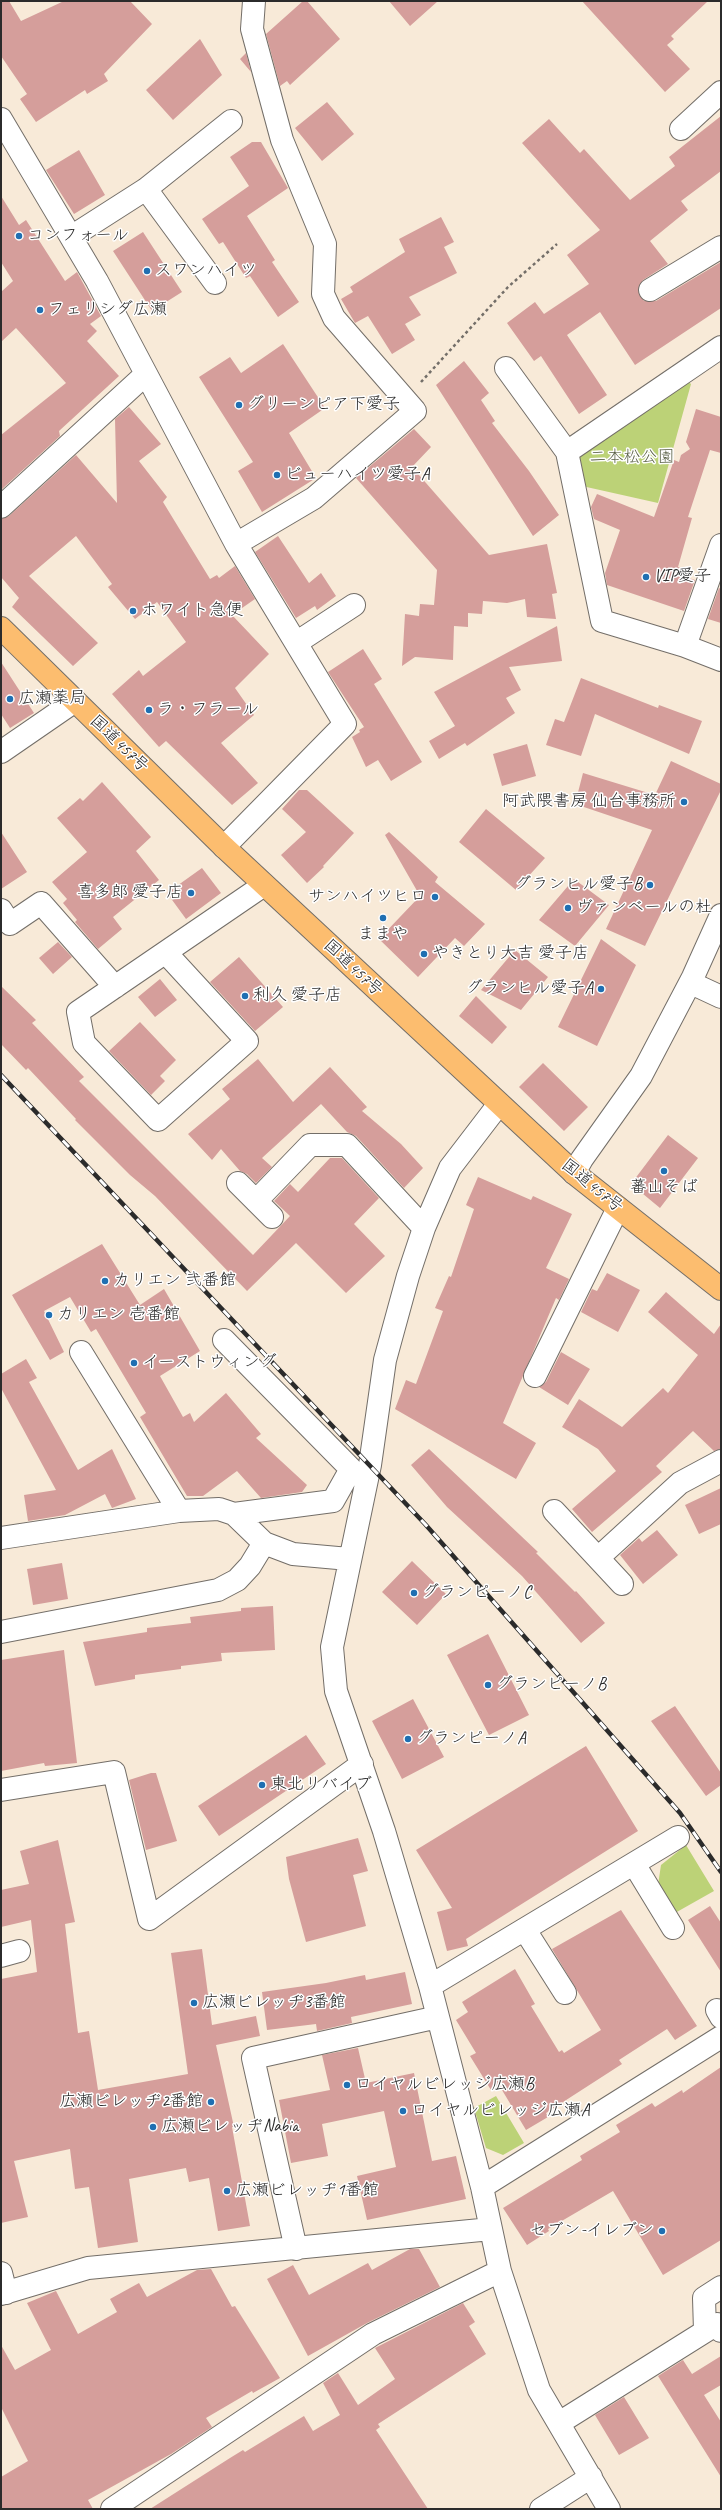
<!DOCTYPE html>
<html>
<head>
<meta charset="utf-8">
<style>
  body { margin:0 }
  #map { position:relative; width:722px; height:2510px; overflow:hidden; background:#f8ead8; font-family:Caveat,sans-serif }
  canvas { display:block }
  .frame { position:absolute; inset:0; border:2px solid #2b2b2b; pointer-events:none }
</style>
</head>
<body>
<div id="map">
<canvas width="722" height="2510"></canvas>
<div class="frame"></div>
</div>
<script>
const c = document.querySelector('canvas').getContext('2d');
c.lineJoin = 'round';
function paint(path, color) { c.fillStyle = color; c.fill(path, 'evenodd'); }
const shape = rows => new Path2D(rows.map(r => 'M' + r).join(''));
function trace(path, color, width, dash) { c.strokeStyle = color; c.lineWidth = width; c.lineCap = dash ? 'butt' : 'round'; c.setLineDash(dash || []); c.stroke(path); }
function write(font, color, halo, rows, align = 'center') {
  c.font = font + ' Caveat,"Klee One",sans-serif'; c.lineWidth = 3; c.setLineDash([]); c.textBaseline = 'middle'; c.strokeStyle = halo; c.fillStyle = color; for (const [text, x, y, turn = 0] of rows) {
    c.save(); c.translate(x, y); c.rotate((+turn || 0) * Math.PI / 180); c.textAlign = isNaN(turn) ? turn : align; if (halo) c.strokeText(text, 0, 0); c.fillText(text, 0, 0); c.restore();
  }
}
paint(shape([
  [684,378,691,384,658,503,582,486,575,458],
  [686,1845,714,1891,675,1913,658,1885,661,1865],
  [496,2096,524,2143,503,2155,486,2148,474,2108]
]), '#bcd277');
paint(shape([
  [1,1,9,1,21,21,64,1,130,1,152,24,104,74,108,81,87,94,85,90,36,122,20,99,27,94,1,56],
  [303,1,307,1,340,39,290,85,287,81,280,86,266,34],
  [389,1,438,1,410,26],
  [582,1,708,1,671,36,674,39,667,45,690,69,665,92],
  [200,39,222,75,173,120,146,90],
  [246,53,251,72,240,59],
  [327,102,354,134,322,161,295,128],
  [721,116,721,171,681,201,688,210,650,241,668,264,643,280,638,290,644,301,656,301,721,262,721,308,635,365,600,312,567,335,607,395,579,414,541,356,534,361,507,323,535,302,544,314,589,284,567,255,600,230,522,143,549,119,580,153,584,149,630,200,675,166,669,157],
  [252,142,261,142,288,188,247,216,275,260,272,262,299,302,278,317,250,276,246,278,223,242,219,244,202,219,249,186,230,157],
  [79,150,105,195,74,214,46,170],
  [1,196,19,225,26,220,65,281,77,272,101,316,90,324,97,331,87,341,119,376,59,431,60,436,1,490,1,435,66,383,16,328,1,342,1,292,13,281,1,262],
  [441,217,454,242,444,247,457,273,409,297,421,315,405,324,415,340,392,354,368,316,355,323,341,299,353,292,350,287,405,252,399,239],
  [143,232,182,292,152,311,113,251],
  [283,344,325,408,289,433,316,478,262,512,238,471,253,462,199,377,230,357,241,373],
  [464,361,489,393,481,400,495,421,492,423,529,471,559,515,533,536,436,385],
  [129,407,161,444,139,461,167,497,163,502,210,579,217,575,219,578,235,566,255,599,232,615,269,654,235,688,254,715,221,743,258,783,232,805,166,741,159,747,112,694,139,670,143,676,186,642,157,602,135,619,108,587,112,584,76,536,29,576,98,643,73,666,12,607,19,598,1,577,1,519,9,516,76,455,117,503,115,419],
  [696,409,721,417,721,453,710,450,688,517,692,518,678,567,691,571,689,578,695,580,684,611,607,585,605,573,620,530,594,519,591,507,597,494,654,517,674,460,679,462,681,455,690,449,686,442],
  [414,429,431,447,412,467,489,555,547,544,557,593,552,594,556,619,527,617,525,599,507,603,483,601,482,614,468,613,468,627,454,626,453,660,415,657,402,666,405,614,419,616,420,604,434,605,437,570,356,478],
  [278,536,309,583,321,573,336,596,317,610,315,606,296,618,255,552],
  [719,588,721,589,721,623,708,619],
  [557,626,562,661,509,667,521,690,506,698,515,713,467,746,465,743,439,759,429,741,455,726,434,692],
  [363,649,382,679,374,684,422,762,391,781,378,760,366,767,352,737,360,732,359,730,364,727,328,672],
  [1,662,34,713,10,728,1,714],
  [581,678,658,708,659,705,702,721,689,754,595,714,581,756,546,745,555,719,564,722],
  [527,744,536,776,502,786,493,754],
  [671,761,721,784,721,790,645,946,606,929,652,830,575,804,583,773,655,795],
  [102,782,151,837,136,851,159,880,113,917,122,929,98,949,75,922,77,920,63,903,67,899,52,882,87,852,57,818,80,798,83,801],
  [299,790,307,790,354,833,323,866,324,867,307,883,281,855,306,832,282,809],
  [486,809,545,858,516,890,459,842],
  [1,832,27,872,1,889],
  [389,832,438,877,435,882,485,924,464,946,455,938,418,977,379,939,420,896,385,835],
  [202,868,221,893,186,919,167,893],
  [574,879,609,905,575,946,539,920],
  [601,939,636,965,597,1046,558,1027],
  [58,942,72,957,53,974,39,958],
  [515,950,548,977,521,1010,481,990],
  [239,957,283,1007,255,1031,210,982],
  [160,979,177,1000,155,1017,138,997],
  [1,986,36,1020,32,1023,84,1077,79,1081,253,1255,290,1216,274,1201,290,1184,298,1192,330,1158,342,1158,379,1198,354,1224,385,1256,346,1293,296,1243,247,1291,155,1196,130,1175,75,1120,76,1119,28,1068,26,1070,1,1044],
  [476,996,507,1027,492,1044,459,1016],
  [140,1022,176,1060,160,1076,165,1081,151,1095,109,1051],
  [258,1059,293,1102,330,1067,367,1107,362,1111,401,1144,423,1168,404,1188,356,1136,347,1132,321,1104,262,1158,272,1167,256,1183,247,1174,240,1171,221,1149,212,1160,188,1134,230,1099,222,1089],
  [543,1063,588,1107,564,1131,519,1087],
  [668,1135,698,1158,660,1208,631,1184],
  [478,1177,531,1200,533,1196,572,1214,546,1268,569,1279,559,1300,556,1298,503,1423,536,1443,516,1479,395,1409,406,1380,416,1384,443,1311,435,1308,449,1276,451,1277,474,1209,466,1205],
  [102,1244,140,1305,164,1289,200,1351,160,1376,183,1417,190,1413,194,1422,226,1393,261,1434,256,1438,307,1485,302,1492,261,1498,237,1471,203,1496,187,1496,140,1417,146,1413,96,1329,91,1332,70,1297,44,1311,64,1352,50,1360,12,1295],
  [607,1273,640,1290,618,1332,581,1312,592,1289,597,1291],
  [666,1292,714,1334,721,1324,721,1449,714,1451,693,1431,656,1466,662,1472,592,1532,572,1509,616,1471,598,1449,562,1427,579,1399,622,1427,663,1388,668,1393,698,1355,648,1312],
  [561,1352,590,1369,568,1405,539,1387,546,1382],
  [26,1359,37,1378,29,1382,78,1470,112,1449,136,1499,112,1508,105,1494,65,1515,28,1521,24,1495,56,1490,1,1388,1,1374],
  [429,1449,538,1552,536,1553,575,1592,576,1591,605,1623,581,1643,522,1576,447,1507,411,1465],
  [721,1488,721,1524,699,1534,685,1505],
  [657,1530,678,1555,643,1584,620,1555,639,1538,642,1542],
  [412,1561,446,1594,417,1625,382,1592],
  [62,1563,68,1599,33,1605,27,1569],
  [273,1606,275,1650,221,1653,222,1661,181,1666,181,1669,135,1675,135,1679,95,1686,83,1642,147,1632,147,1628,191,1623,190,1617,241,1611,241,1608],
  [488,1634,529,1715,489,1735,447,1655],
  [64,1650,77,1763,45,1766,44,1763,1,1771,1,1660],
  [413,1699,444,1757,402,1779,372,1721],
  [675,1706,721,1773,721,1785,706,1796,651,1721],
  [306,1735,326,1764,219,1836,198,1806],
  [586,1746,638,1831,466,1939,468,1946,447,1951,437,1912,452,1908,416,1850],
  [151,1773,156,1773,177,1841,146,1850,129,1780],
  [358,1838,368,1871,353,1875,366,1926,306,1942,289,1879,286,1857],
  [58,1840,75,1922,65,1924,78,2033,89,2031,98,2090,188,2074,171,1953,202,1949,212,2025,256,2016,260,2036,216,2045,234,2127,232,2127,250,2226,218,2231,209,2178,189,2182,186,2168,129,2179,138,2242,98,2248,89,2187,75,2189,70,2149,14,2161,28,2217,1,2223,1,1979,37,1972,31,1920,1,1927,1,1890,29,1884,20,1851],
  [710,1906,721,1923,721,1972,688,1920],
  [621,1910,697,2026,675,2040,667,2029,619,2060,622,2064,546,2113,548,2117,526,2130,499,2085,491,2090,470,2056,476,2053,456,2020,468,2012,462,2002,515,1969,535,2004,531,2006,559,2052,562,2050,564,2053,601,2030,552,1949],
  [405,1972,412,2004,351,2017,352,2023,317,2031,316,2024,267,2030,262,1992,326,1983,365,1975,366,1980],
  [358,2048,366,2083,414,2073,432,2161,456,2156,466,2199,367,2220,357,2176,396,2167,384,2111,322,2124,328,2156,291,2163,279,2100,330,2090,322,2055],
  [721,2067,721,2240,663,2275,613,2191,548,2229,549,2231,527,2245,503,2208,582,2160,580,2156,620,2132,616,2125,652,2103,655,2107,682,2090,683,2093],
  [410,2249,419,2249,440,2287,367,2323,308,2356,267,2279,293,2265,309,2295,368,2263,372,2270],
  [211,2269,232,2307,235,2306,280,2378,253,2393,252,2391,206,2418,212,2427,171,2454,88,2500,93,2509,1,2509,1,2477,28,2461,1,2407,1,2345,15,2370,51,2350,27,2303,56,2291,78,2334,117,2312,110,2299,139,2283,147,2297,197,2270],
  [463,2303,475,2322,469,2326,486,2354,378,2424,380,2427,376,2430,428,2509,150,2509,230,2458,243,2450,245,2452,304,2416,313,2431,340,2415,323,2383,338,2373,358,2405,395,2379,375,2348],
  [721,2356,721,2385,704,2395,721,2422,721,2477,658,2376,683,2360,692,2374],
  [624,2397,649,2438,619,2455,595,2415]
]), '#d59e9b');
const minor = shape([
  [1,119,97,281,236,544,345,724,224,847],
  [681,129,721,92],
  [146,189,215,283],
  [71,237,146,189,231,121],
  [650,290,721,247],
  [506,368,567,452],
  [1,507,146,374],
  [236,544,314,498,415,411,334,318,323,294,325,244,282,140,252,29,254,1],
  [721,545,685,646,721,660],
  [296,643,354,605],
  [685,646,602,621,567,452,721,347],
  [1,752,75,701],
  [1,910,10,924,41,903,115,987],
  [166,953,247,1041,158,1120,84,1043,78,1012,264,885],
  [691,983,721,997],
  [499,1104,450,1168,424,1228,408,1276,385,1360,370,1465,332,1647,336,1691,384,1831,430,1986,482,2187,500,2271,539,2390,609,2509],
  [574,1173,582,1159,641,1076,693,977,721,915],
  [238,1183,272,1217],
  [256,1201,310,1145,347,1145,424,1228],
  [224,1340,351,1469,333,1501,234,1514],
  [81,1352,179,1511],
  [535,1376,618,1208],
  [554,1511,622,1584],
  [1,1538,179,1511,219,1509,234,1514,264,1543,293,1554,349,1559],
  [598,1558,680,1483,721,1461],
  [1,1632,218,1590,237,1580,250,1566,264,1543],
  [1,1790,114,1772,149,1919,362,1764],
  [634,1864,673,1928],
  [525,1930,565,1993],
  [1,1956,19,1951],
  [430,1986,678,1837],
  [717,2010,721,2017],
  [482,2187,721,2037],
  [296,2249,253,2058,438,2017],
  [1,2273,6,2293],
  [1,2294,88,2268,491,2229],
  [705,2331,704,2298,721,2287],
  [559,2423,717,2324,721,2331],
  [112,2509,373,2334,500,2271],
  [541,2509,591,2477]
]);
const highway = shape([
  [1,628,224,847,574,1173,721,1289]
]);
trace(minor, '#736e68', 24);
trace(highway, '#736e68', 24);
trace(shape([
  [421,382,508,287,557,244]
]), '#736e68', 2.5, [3, 3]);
trace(minor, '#fff', 22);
trace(highway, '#fcbd6f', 22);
const rail = shape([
  [1,1075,425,1524,680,1813,721,1872]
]);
trace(rail, '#2b2b2b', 4.5);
trace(rail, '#fff', 3, [9]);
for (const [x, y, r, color] of [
  [19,236,4,"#1f6fb2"],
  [147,271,4,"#1f6fb2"],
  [40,310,4,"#1f6fb2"],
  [239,405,4,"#1f6fb2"],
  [277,475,4,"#1f6fb2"],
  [646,577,4,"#1f6fb2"],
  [133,611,4,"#1f6fb2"],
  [10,699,4,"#1f6fb2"],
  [149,710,4,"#1f6fb2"],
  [684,802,4,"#1f6fb2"],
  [650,885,4,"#1f6fb2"],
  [191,893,4,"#1f6fb2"],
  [435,897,4,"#1f6fb2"],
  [568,908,4,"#1f6fb2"],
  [383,918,4,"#1f6fb2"],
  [424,954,4,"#1f6fb2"],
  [601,989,4,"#1f6fb2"],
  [245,996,4,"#1f6fb2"],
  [664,1171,4,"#1f6fb2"],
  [105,1281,4,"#1f6fb2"],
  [49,1315,4,"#1f6fb2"],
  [134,1363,4,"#1f6fb2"],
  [414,1593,4,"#1f6fb2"],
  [488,1685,4,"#1f6fb2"],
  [408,1739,4,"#1f6fb2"],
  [262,1785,4,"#1f6fb2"],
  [194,2003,4,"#1f6fb2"],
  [347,2085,4,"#1f6fb2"],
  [211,2102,4,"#1f6fb2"],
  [403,2111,4,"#1f6fb2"],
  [153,2127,4,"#1f6fb2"],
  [227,2191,4,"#1f6fb2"],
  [662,2231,4,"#1f6fb2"]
]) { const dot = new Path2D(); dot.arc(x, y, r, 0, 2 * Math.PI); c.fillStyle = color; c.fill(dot); trace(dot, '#fff', 1.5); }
write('17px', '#2b2b2b', '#fff', [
  ["コンフォール",27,236],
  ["スワンハイツ",155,271],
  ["フェリシダ広瀬",48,310],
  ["グリーンピア下愛子",247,405],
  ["ビューハイツ愛子A",285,475],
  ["VIP愛子",654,577],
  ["ホワイト急便",141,611],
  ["広瀬薬局",18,699],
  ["ラ・フラール",157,710],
  ["阿武隈書房 仙台事務所",676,802,"right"],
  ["グランヒル愛子B",642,885,"right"],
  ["喜多郎 愛子店",183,893,"right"],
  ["サンハイツヒロ",427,897,"right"],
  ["ヴァンベールの杜",576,908],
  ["ままや",383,935,"center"],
  ["やきとり大吉 愛子店",432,954],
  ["グランヒル愛子A",593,989,"right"],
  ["利久 愛子店",253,996],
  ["蕃山そば",664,1188,"center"],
  ["カリエン 弐番館",113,1281],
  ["カリエン 壱番館",57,1315],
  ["イーストウィング",142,1363],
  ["グランピーノC",422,1593],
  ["グランピーノB",496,1685],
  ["グランピーノA",416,1739],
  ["東北リバイブ",270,1785],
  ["広瀬ビレッヂ3番館",202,2003],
  ["ロイヤルビレッジ広瀬B",355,2085],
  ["広瀬ビレッヂ2番館",203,2102,"right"],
  ["ロイヤルビレッジ広瀬A",411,2111],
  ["広瀬ビレッヂNabia",161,2127],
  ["広瀬ビレッヂ1番館",235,2191],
  ["セブン-イレブン",654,2231,"right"]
], 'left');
write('17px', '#565d42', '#fff', [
  ["二本松公園",632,458]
]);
write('17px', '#2b2b2b', '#fff', [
  ["国道457号",119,744,44],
  ["国道457号",353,968,43],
  ["国道457号",592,1186,39]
]);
</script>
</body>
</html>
